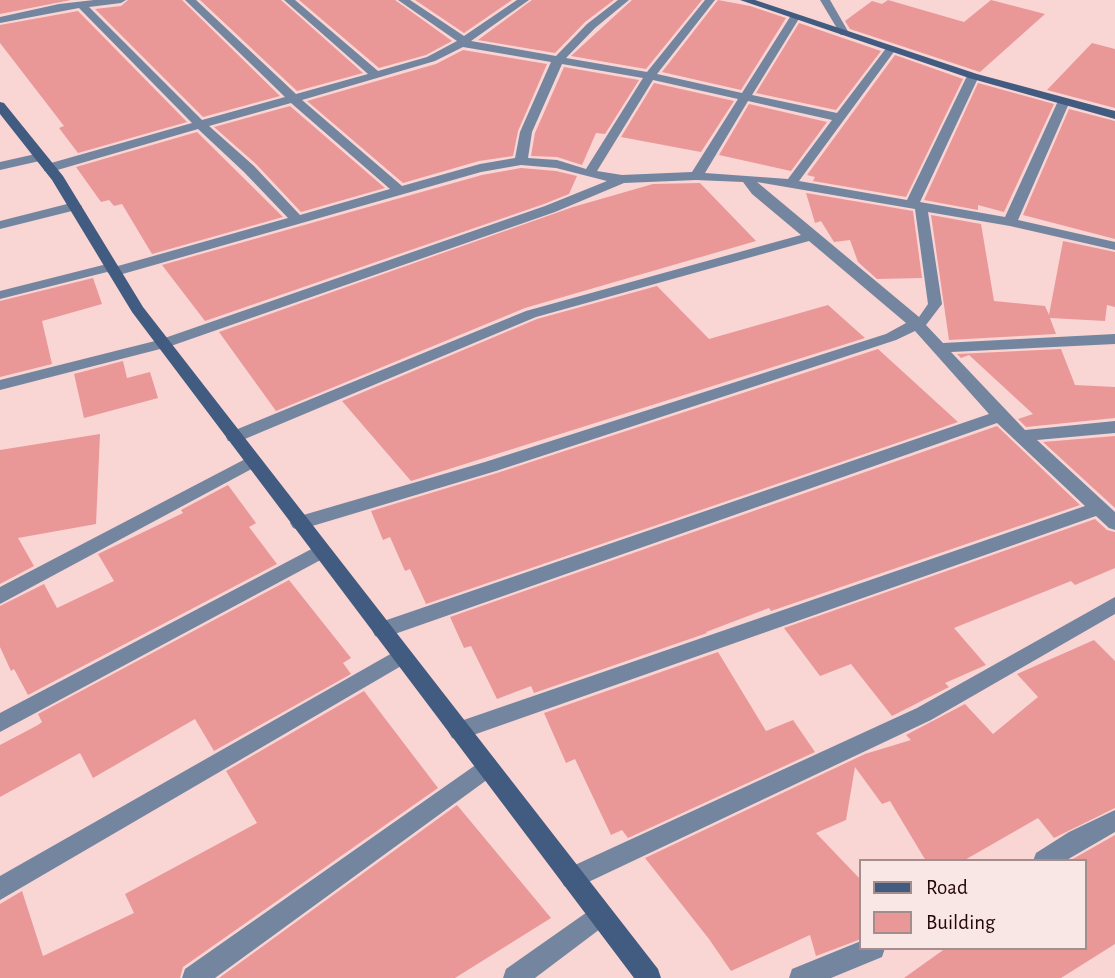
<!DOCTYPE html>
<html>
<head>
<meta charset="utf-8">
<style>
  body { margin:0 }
  #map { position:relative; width:1115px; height:978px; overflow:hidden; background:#f9d5d4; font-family:"Alegreya Sans",sans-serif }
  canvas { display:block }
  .legend { position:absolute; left:859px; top:859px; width:228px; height:91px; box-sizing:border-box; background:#f9e7e6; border:2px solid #a38d8d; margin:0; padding:9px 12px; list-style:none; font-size:21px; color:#230608 }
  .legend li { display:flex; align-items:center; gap:14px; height:35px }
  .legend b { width:35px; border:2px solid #a38d8d }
</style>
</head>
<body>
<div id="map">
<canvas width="1115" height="978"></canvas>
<ul class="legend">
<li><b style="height:9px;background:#425b80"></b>Road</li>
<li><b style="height:19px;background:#ea9798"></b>Building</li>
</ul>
</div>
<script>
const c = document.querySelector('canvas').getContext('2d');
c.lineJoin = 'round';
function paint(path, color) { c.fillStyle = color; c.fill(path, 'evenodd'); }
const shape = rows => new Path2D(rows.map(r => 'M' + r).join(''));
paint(shape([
  [0,0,71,0,0,14],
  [128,0,182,0,280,96,203,117,95,9,121,6],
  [200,0,281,0,363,73,297,91],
  [299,0,395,0,452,41,426,55,379,68],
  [415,0,512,0,464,33],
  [532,0,614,0,585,22,555,53,478,40],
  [632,0,702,0,646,69,571,56],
  [718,0,750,6,786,18,741,90,662,72],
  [888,0,964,22,991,0,1045,14,980,72,850,29,845,21,872,1,882,4],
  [78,11,187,122,78,153,59,128,64,126,0,43,0,25],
  [799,23,881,51,836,110,756,93],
  [1092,43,1115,49,1115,108,1047,90],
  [463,50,547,64,518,131,513,156,479,161,403,183,307,101,436,64],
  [895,55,963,79,906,197,813,181,815,177,807,175],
  [564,67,639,80,605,134,596,133,582,165,557,157,531,156,535,133],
  [654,83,734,101,701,152,621,137],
  [978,83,1054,104,1004,212,978,205,978,210,924,200],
  [749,104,827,122,791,171,719,155],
  [290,106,385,188,301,212,256,164,214,127],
  [1069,109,1115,121,1115,239,1023,215],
  [197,132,283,217,152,254,122,204,114,206,109,200,101,202,76,167],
  [521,168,556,171,577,176,569,194,544,204,205,321,162,265,482,175],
  [700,183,756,241,525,308,276,411,219,332,573,207,653,184],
  [806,193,913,211,922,278,877,279,858,262,850,240,834,242,821,221,815,223],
  [931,215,981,224,994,301,1045,306,1049,315,1063,241,1115,252,1115,307,1107,305,1105,321,1050,318,1056,334,949,340],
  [93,278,102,304,42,321,52,364,0,377,0,301],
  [657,286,709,339,828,305,865,338,411,481,342,401,537,319],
  [878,349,958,422,426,604,410,569,405,571,390,537,383,540,371,511,497,473],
  [1061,349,1075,385,1115,387,1115,418,1026,427,1018,419,1033,414,969,355,961,358,957,354],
  [123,361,127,378,150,372,158,398,84,418,74,374],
  [997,426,1080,505,771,611,769,608,706,632,707,633,534,693,531,686,497,699,471,646,464,648,450,617],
  [100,434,96,524,18,538,34,566,0,584,0,450],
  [1115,436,1115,508,1043,442],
  [228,485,256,523,249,527,277,564,28,695,14,669,11,671,0,647,0,606,44,584,57,608,114,581,98,554,183,513,181,510],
  [1095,519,1107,530,1115,532,1115,568,1075,585,1071,581,954,628,986,665,945,683,949,687,892,716,851,664,820,676,784,628],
  [289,580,351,658,343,663,351,674,214,751,195,719,93,778,80,753,0,797,0,745,38,725,42,722,38,714],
  [1094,640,1115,661,1115,808,1054,838,1038,818,963,861,926,861,890,801,882,804,855,767,846,820,816,833,861,880,861,939,816,956,810,935,731,971,709,939,645,858,865,754,911,740,906,735,965,704,993,734,1038,697,1017,674],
  [718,652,766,731,793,720,815,752,628,838,622,830,611,835,575,759,566,763,544,713],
  [364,691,438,788,183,967,180,978,0,978,0,904,22,891,43,956,134,913,125,894,257,823,226,771],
  [457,805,551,918,455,978,219,978],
  [1115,835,1115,944,1061,978,904,978,946,948,1085,948,1085,861,1071,860]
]), '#ea9798');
paint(shape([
  [820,0,830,0,849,33,847,35,841,35,820,0]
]), '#7485a0');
paint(shape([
  [94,0,126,0,121,3,89,7,202,120,285,97,185,0,196,0,296,94,368,74,284,0,295,0,378,71,427,57,457,41,398,0,410,0,464,36,517,0,529,0,471,41,556,56,587,24,618,0,629,0,595,28,566,58,647,72,705,0,715,0,657,74,742,93,790,17,795,14,800,17,752,95,837,113,887,47,896,49,799,181,907,200,967,76,973,73,979,76,920,202,1005,217,1058,101,1068,99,1070,101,1018,220,1115,242,1115,250,1010,226,928,212,942,304,926,325,943,343,1115,334,1115,344,951,352,1025,430,1115,421,1115,433,1037,440,1115,512,1115,530,1109,528,1096,516,459,740,452,738,448,731,452,724,1085,506,997,423,389,636,382,638,375,636,372,630,375,624,989,414,915,331,896,340,496,471,299,530,293,528,290,523,293,518,485,462,886,334,906,323,809,241,536,317,240,441,228,441,226,437,228,433,526,311,801,235,752,194,743,182,696,180,624,183,555,212,168,347,0,390,0,380,159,340,545,206,607,181,556,168,521,165,481,172,119,275,114,276,107,272,0,299,0,291,111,263,118,266,288,218,244,172,198,129,54,171,44,171,44,165,192,123,79,8,0,23,0,17,59,4,94,0],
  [463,47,551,62,520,132,515,158,480,164,402,186,302,100,435,61,463,47],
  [562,64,643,78,586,169,557,160,528,158,532,132,562,64],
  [653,80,738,99,692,172,622,175,597,171,653,80],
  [748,101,832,120,788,179,705,173,748,101],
  [291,103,390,189,300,215,254,166,209,126,291,103],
  [757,182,915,209,928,304,919,317,757,182],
  [40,153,46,157,44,160,0,170,0,162,40,153],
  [75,202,82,206,80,209,0,229,0,221,75,202],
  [253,455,259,457,262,461,259,465,0,604,0,587,253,455],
  [321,544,328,546,330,551,328,556,0,732,0,713,321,544],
  [1115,597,1115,614,931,720,580,886,572,889,564,886,560,878,564,870,917,708,1115,597],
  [401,648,408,650,411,656,408,662,0,900,0,876,401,648],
  [487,757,495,760,498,767,495,774,215,978,182,978,185,969,487,757],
  [1115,810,1115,832,1065,861,1033,861,1036,853,1069,832,1115,810],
  [600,903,608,907,612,915,608,923,535,978,503,978,506,969,600,903],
  [861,941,861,948,885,948,882,957,831,978,789,978,792,969,861,941]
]), '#7485a0');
paint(shape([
  [740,0,755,0,977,74,1115,111,1115,119,969,78,740,0],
  [0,102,4,103,63,176,143,307,658,969,661,978,634,978,132,312,52,180,0,114,0,102]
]), '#425b80');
</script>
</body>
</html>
